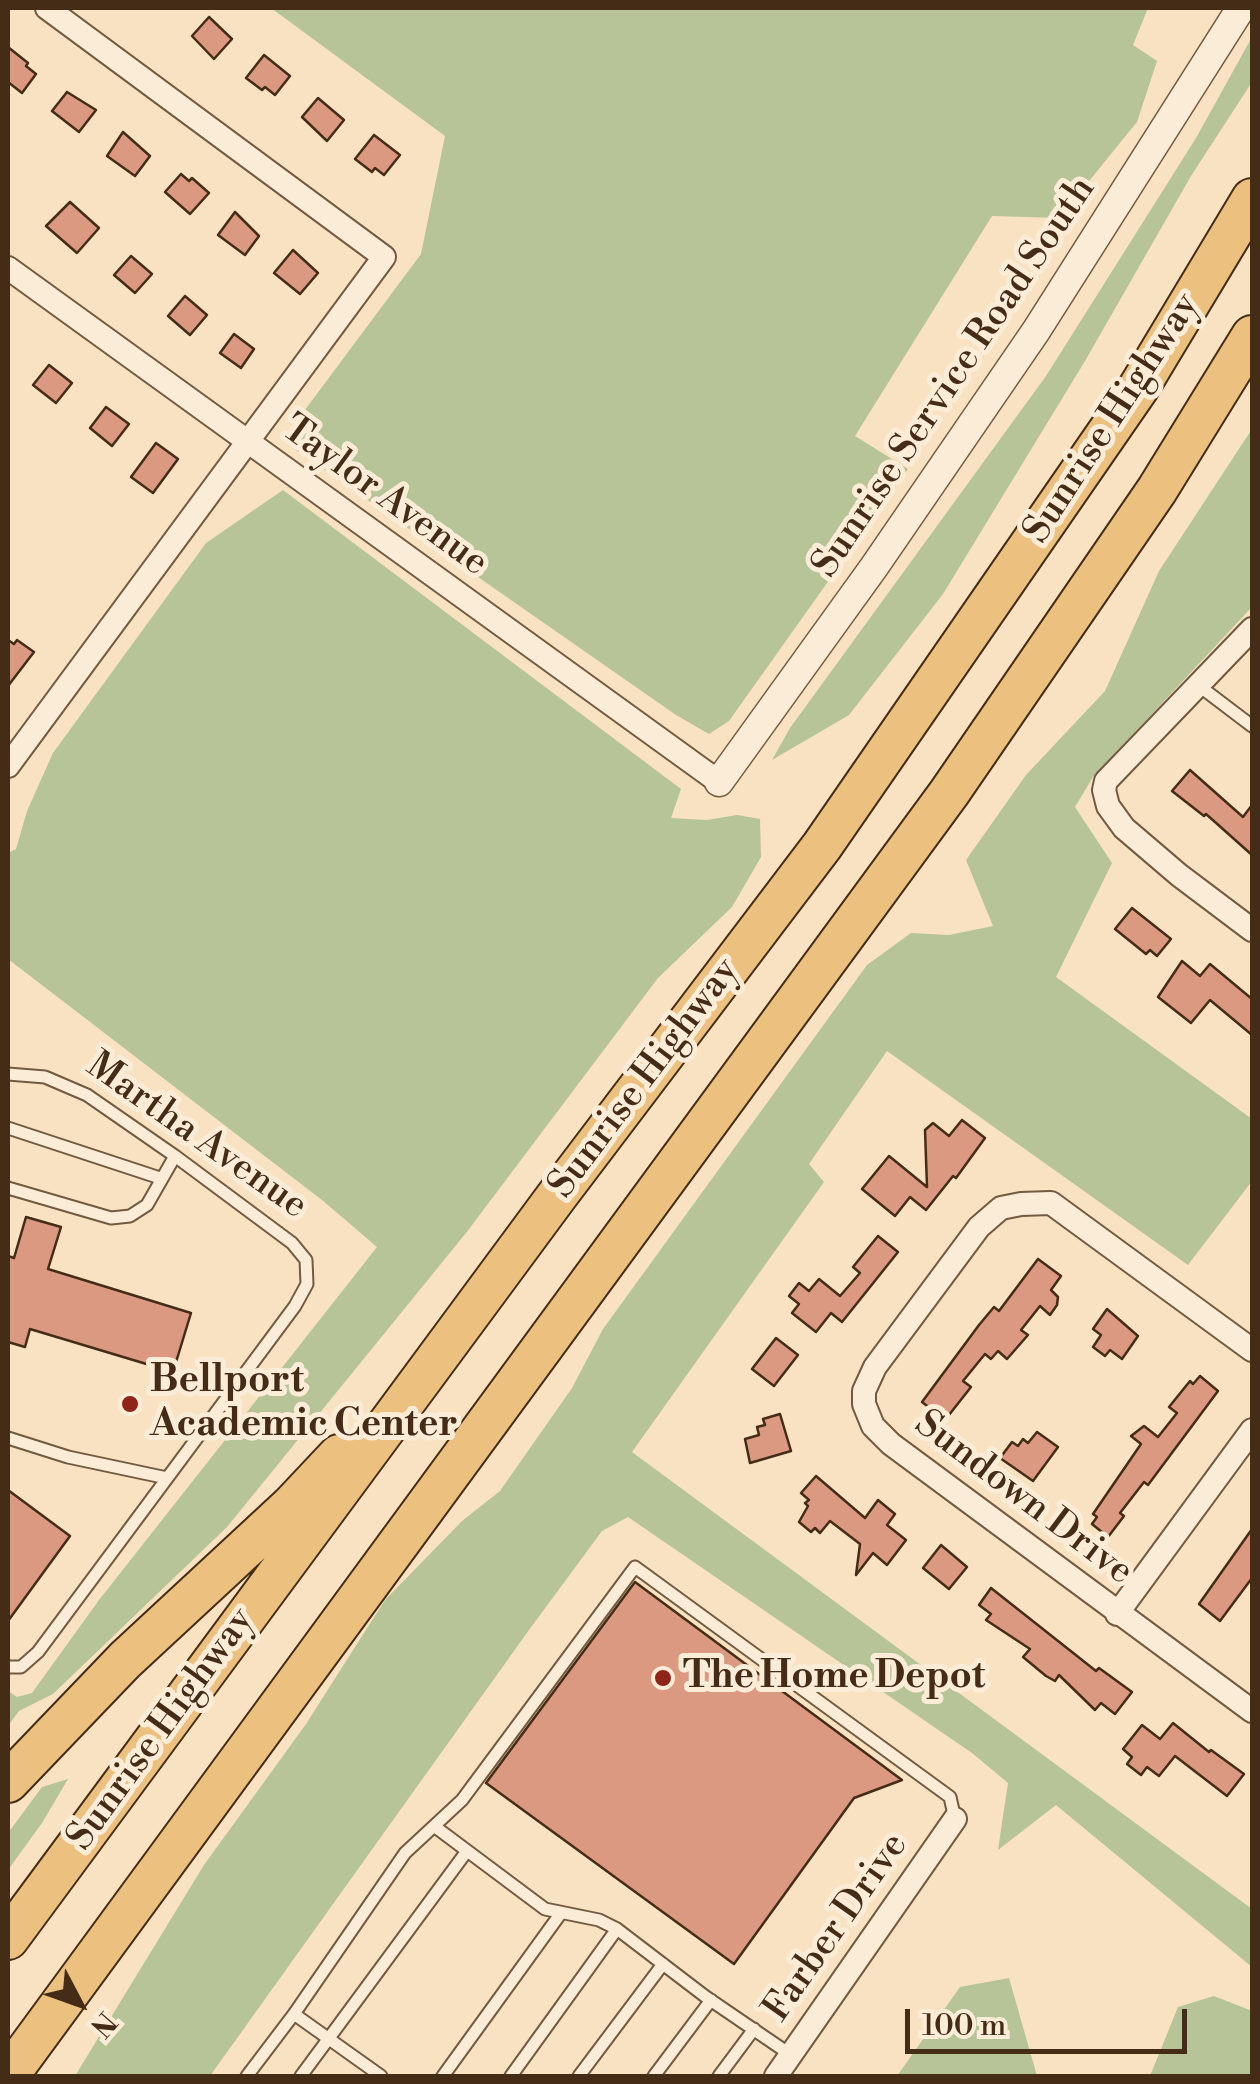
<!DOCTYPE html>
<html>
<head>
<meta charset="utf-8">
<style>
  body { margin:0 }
  #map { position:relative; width:1260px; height:2084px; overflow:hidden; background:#f9e2c1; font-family:"Libre Bodoni",serif }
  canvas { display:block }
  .frame { position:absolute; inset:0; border:10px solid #452c16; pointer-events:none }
  .north { position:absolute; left:30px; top:1954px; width:100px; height:100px; -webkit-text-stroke:8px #fbecd7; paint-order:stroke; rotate:131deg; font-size:28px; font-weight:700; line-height:40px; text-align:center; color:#452c16 }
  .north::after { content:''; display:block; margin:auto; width:35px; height:45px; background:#452c16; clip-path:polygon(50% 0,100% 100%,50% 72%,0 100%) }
  .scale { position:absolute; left:905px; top:2009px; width:282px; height:45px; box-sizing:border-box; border:5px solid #452c16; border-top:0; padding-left:12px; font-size:30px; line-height:35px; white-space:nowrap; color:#452c16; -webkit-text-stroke:8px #fbecd7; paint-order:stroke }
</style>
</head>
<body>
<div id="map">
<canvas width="1260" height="2084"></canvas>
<div class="frame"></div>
<div class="north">N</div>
<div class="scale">100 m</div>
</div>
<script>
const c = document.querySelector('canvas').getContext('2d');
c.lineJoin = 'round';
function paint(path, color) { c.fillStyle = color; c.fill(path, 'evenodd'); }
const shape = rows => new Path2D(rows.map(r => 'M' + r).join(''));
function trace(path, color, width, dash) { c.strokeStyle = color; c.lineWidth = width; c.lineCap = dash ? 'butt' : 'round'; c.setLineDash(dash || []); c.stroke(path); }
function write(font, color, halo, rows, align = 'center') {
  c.font = font + ' "Libre Bodoni",serif'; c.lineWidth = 10; c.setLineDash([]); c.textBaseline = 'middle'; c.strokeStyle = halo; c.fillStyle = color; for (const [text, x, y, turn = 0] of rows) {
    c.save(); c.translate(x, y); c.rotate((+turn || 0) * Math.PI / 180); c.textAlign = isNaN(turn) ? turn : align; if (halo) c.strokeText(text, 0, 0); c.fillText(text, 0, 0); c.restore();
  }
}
paint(shape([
  [271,8,1148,8,1133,45,1157,61,1137,122,1059,218,992,216,855,436,908,469,729,721,709,734,676,715,290,446,293,426,421,254,445,136],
  [1252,37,1252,82,1191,176,1085,361,943,594,849,715,772,760,790,728,1046,376,1196,138],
  [1252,429,1252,607,1093,777,1075,807,1112,863,1056,977,1252,1119,1252,1181,1188,1265,887,1051,809,1164,824,1182,632,1452,1252,1909,1252,1967,1056,1805,998,1850,1008,1783,972,1753,628,1517,602,1531,529,1630,210,2076,75,2076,204,1865,306,1724,385,1600,462,1521,500,1491,572,1388,603,1329,867,965,911,933,949,935,993,926,966,860,1026,775,1105,691,1159,571],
  [283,490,681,789,671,818,707,820,737,815,760,819,761,857,732,907,658,978,466,1233,227,1527,53,1694,19,1711,8,1726,8,1691,17,1697,32,1693,99,1600,377,1247,322,1200,8,959,8,853,16,849,27,811,53,753,206,543],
  [68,1779,42,1823,8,1870,8,1833,42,1787],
  [1009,1978,1037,2076,897,2076,960,1987],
  [1214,1996,1252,2011,1252,2076,1150,2076,1178,2007]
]), '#b7c498');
const building = shape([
  [209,17,232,39,214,59,192,36,209,17],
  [8,47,28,63,26,66,36,74,22,93,8,82,8,47],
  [264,55,290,76,275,95,265,87,262,90,246,78,264,55],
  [67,92,96,110,79,132,52,111,67,92],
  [318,98,344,120,327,141,302,117,318,98],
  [123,132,150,156,135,176,107,156,123,132],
  [374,135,400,155,384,175,375,168,372,172,355,159,374,135],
  [181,174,189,181,192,178,209,193,190,214,165,192,181,174],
  [70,202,99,228,77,253,46,226,70,202],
  [235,212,259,236,245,255,218,235,235,212],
  [293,250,318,273,300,294,274,273,293,250],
  [131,256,152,274,135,293,114,275,131,256],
  [185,296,207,315,190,335,168,316,185,296],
  [234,334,254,349,241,368,220,353,234,334],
  [49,365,72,383,56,403,33,385,49,365],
  [106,407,129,424,112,446,90,428,106,407],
  [156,443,178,459,153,493,131,477,156,443],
  [8,640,14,644,17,640,34,652,8,686,8,640],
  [1190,770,1243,817,1252,805,1252,855,1206,814,1204,816,1172,791,1190,770],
  [1132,908,1171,939,1157,956,1150,950,1146,954,1115,929,1132,908],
  [1182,961,1200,976,1210,964,1252,999,1252,1035,1210,1000,1191,1023,1158,997,1182,961],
  [962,1120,985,1138,956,1178,953,1176,926,1210,910,1197,895,1216,862,1189,889,1156,927,1187,925,1130,933,1123,949,1136,962,1120],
  [26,1217,61,1227,48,1269,191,1313,173,1372,30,1329,25,1347,8,1342,8,1256,14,1258,26,1217],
  [878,1236,898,1252,842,1322,831,1313,816,1332,792,1313,799,1304,789,1296,799,1283,809,1291,819,1279,840,1296,860,1273,853,1267,878,1236],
  [1038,1259,1061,1276,1051,1290,1058,1297,1057,1305,1050,1315,1040,1306,1021,1330,1028,1335,1007,1359,998,1351,991,1359,985,1354,963,1381,971,1387,945,1420,922,1402,979,1325,994,1307,999,1311,1038,1259],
  [1107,1309,1138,1336,1122,1359,1110,1350,1105,1356,1093,1347,1101,1335,1093,1329,1107,1309],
  [776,1338,798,1355,774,1386,752,1369,776,1338],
  [1200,1376,1218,1391,1148,1485,1144,1482,1120,1513,1124,1516,1108,1537,1092,1524,1097,1517,1093,1514,1141,1444,1131,1436,1144,1426,1158,1437,1177,1413,1169,1407,1190,1381,1193,1384,1200,1376],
  [780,1414,791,1451,750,1463,745,1439,759,1435,757,1427,765,1425,763,1419,780,1414],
  [1037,1432,1058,1447,1033,1481,1000,1458,1012,1442,1018,1446,1023,1439,1028,1443,1037,1432],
  [816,1476,865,1518,878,1500,895,1514,887,1525,906,1540,887,1565,873,1553,856,1575,860,1544,830,1521,820,1533,815,1528,811,1532,799,1522,808,1506,805,1503,809,1500,801,1493,816,1476],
  [8,1490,70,1536,8,1621,8,1490],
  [1252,1529,1252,1578,1220,1621,1199,1604,1252,1529],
  [941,1545,967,1567,949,1589,923,1568,941,1545],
  [635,1582,902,1780,854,1798,734,1964,486,1783,635,1582],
  [991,1588,1096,1671,1099,1668,1132,1692,1115,1714,1101,1703,1095,1710,1059,1675,1055,1681,1046,1676,1023,1657,1030,1649,986,1620,991,1614,979,1605,991,1588],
  [1173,1723,1209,1752,1211,1750,1244,1774,1227,1796,1175,1756,1159,1776,1147,1767,1141,1775,1127,1764,1132,1757,1123,1749,1142,1725,1160,1739,1173,1723]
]);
paint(building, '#dc9981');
trace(building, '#452c16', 2.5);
const service = shape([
  [1198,685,1252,726],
  [8,1074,45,1077,87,1095,175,1156,292,1243,306,1260,307,1284,295,1306,38,1652,21,1667,8,1667],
  [8,1128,160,1178],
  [8,1188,111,1218,130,1216,147,1205,175,1156],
  [8,1438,68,1457,167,1478],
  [434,1826,545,1909,599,1920,617,1929,706,1997,791,2055],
  [294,2014,381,2076],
  [247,2076,294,2014,405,1853,462,1800,635,1567,950,1797,955,1819],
  [301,2076,467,1851],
  [443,2076,561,1913],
  [511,2076,617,1929],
  [579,2076,663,1964],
  [654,2076,711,2000],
  [719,2076,754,2029]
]);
const minor = shape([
  [8,268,719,782],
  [1252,629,1106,781,1104,790,1108,806,1124,828,1179,875,1252,930],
  [8,766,384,257,47,8],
  [1252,1350,1051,1203,1021,1204,1001,1208,979,1227,875,1367,864,1391,864,1404,873,1426,891,1444,1252,1711],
  [1117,1614,1252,1430],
  [776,2076,955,1819]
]);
const tertiary = shape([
  [719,782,874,567,1036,331,1241,8]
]);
const motorway = shape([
  [8,1782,125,1660,291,1506,339,1455],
  [8,1939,556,1197,822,846,1139,387,1252,199],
  [8,2076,949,793,1157,490,1252,336]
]);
trace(service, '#725a41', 15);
trace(minor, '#725a41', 26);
trace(tertiary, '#725a41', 31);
trace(motorway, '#452c16', 44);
trace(service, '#fbecd7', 11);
trace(minor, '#fbecd7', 22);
trace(tertiary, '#fbecd7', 28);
trace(motorway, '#ecc180', 40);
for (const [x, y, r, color] of [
  [130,1404,10,"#8f2418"],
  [663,1678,10,"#8f2418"]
]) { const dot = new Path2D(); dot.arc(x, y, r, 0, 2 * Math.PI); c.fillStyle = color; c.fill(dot); trace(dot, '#fbecd7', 4); }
write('38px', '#452c16', '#fbecd7', [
  ["Sunrise Service Road South",955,378,-56],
  ["Sunrise Highway",1113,419,-57],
  ["Taylor Avenue",384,497,36],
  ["Sunrise Highway",645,1079,-53],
  ["Martha Avenue",196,1137,35],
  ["Sundown Drive",1023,1499,37],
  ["Sunrise Highway",162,1730,-54],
  ["Farber Drive",837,1928,-55]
]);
write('bold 38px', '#452c16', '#fbecd7', [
  ["Bellport",150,1382],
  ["Academic Center",150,1426],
  ["The Home Depot",683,1678]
], 'left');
</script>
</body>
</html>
